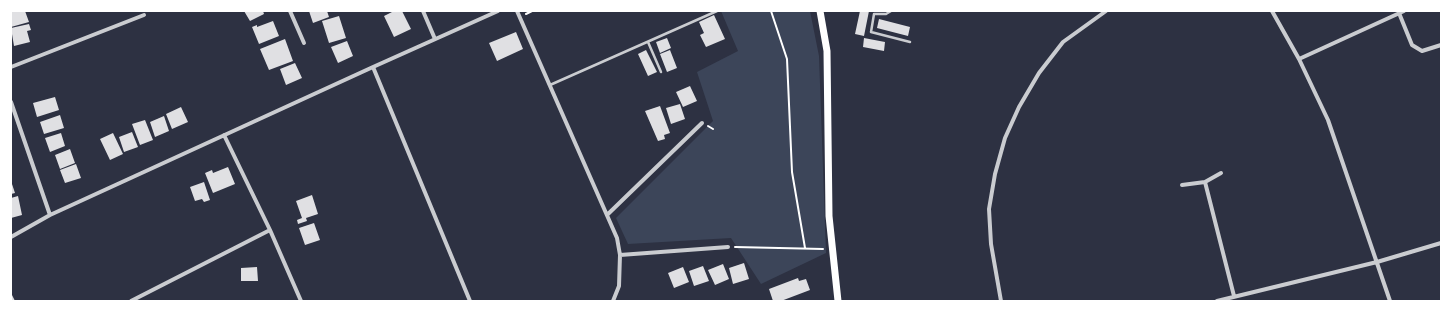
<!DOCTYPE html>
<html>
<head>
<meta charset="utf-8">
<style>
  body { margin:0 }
  #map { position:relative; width:1452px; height:312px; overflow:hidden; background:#2d3142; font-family:"Open Sans",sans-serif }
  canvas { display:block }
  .frame { position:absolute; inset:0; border:12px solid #fff; pointer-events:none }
</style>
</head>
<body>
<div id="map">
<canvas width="1452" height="312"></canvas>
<div class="frame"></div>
</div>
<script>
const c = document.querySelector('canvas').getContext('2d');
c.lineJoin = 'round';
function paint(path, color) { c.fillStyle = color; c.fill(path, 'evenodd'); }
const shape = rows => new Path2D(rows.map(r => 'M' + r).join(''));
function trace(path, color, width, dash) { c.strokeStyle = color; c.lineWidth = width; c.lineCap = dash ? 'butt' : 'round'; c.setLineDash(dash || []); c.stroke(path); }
paint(shape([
  [721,11,810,11,819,56,826,253,761,284,731,238,628,244,616,218,713,121,697,72,738,51]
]), '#3c4559');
paint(shape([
  [15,11,25,11,29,22,11,27,11,12],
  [244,11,263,11,264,14,250,21],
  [309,11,327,11,329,17,313,23],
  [394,11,402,11,411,29,394,37,384,16],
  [860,11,869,11,864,36,855,34],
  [714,15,725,39,706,47,700,35,704,33,699,22],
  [339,16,346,38,329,43,322,21],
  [879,19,910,27,908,36,877,28],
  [273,21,279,36,259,44,252,27,257,25,257,27],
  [29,24,31,30,27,31,30,42,14,46,11,28],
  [516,32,523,49,497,61,489,43],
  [667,38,671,48,660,53,656,42],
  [864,38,885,42,884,51,863,47],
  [285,39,293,61,269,70,260,49],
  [347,41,353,56,338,63,331,47],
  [646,50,657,72,648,76,638,54],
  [670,50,677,68,667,72,660,54],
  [295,63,302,78,286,85,280,69],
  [690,86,697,101,683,107,676,92],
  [55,97,59,110,37,117,33,103],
  [680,104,685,119,671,124,666,108],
  [660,106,670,133,664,135,665,139,658,141,645,111],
  [181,107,188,122,172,129,166,114],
  [60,115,64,128,44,134,40,122],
  [164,116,169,131,155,137,150,122],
  [145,120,153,140,140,145,132,124],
  [132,132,138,147,124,152,119,137],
  [61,133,65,146,50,152,45,138],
  [113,133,123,154,110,160,100,139],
  [70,149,75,163,60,169,55,155],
  [76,164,81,178,65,183,60,170],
  [228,167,235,184,213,193,205,173,212,170,213,173],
  [11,181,15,193,11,194],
  [204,182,210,200,204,202,202,199,195,201,190,187],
  [312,195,318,214,306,218,307,221,298,224,297,220,302,218,296,201],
  [18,196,22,215,11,218,11,198],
  [314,223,320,240,305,245,299,228],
  [744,263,749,279,733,284,729,268],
  [723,264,729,279,715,285,708,270],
  [703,266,709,281,694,286,689,271],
  [257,267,258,281,241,281,241,268],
  [683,267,689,282,674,288,668,273],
  [798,278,799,281,806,279,810,290,781,301,773,301,769,289],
  [11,293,15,301,11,301]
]), '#e0e0e3');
trace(shape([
  [771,11,787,59,792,172,805,248],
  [526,14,532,11],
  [708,126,713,129],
  [735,247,823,249]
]), '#fff', 2);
trace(shape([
  [891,11,886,14,874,14,871,32,910,42],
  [648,42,661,72],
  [550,85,717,11]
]), '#caccd0', 2.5);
trace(shape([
  [290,11,304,43],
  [423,11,435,39],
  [517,11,617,238,620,255,619,286,613,301],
  [1272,11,1299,59,1328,120,1390,301],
  [1399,13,1412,45,1422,51,1441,45],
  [1299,59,1404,11],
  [11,67,144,15],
  [373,67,470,301],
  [11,102,50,215],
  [224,135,270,230,301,301],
  [1205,182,1234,296],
  [1182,185,1205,182,1221,173],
  [607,215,702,123],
  [11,237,50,215,373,67,498,11],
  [620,255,728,247],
  [131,301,270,230],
  [1001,301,991,244,989,209,995,174,1005,138,1019,107,1039,73,1063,42,1106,11],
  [1217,301,1377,262,1441,243]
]), '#caccd0', 4);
trace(shape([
  [820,11,827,51,829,216,838,301]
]), '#fff', 7);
</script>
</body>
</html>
